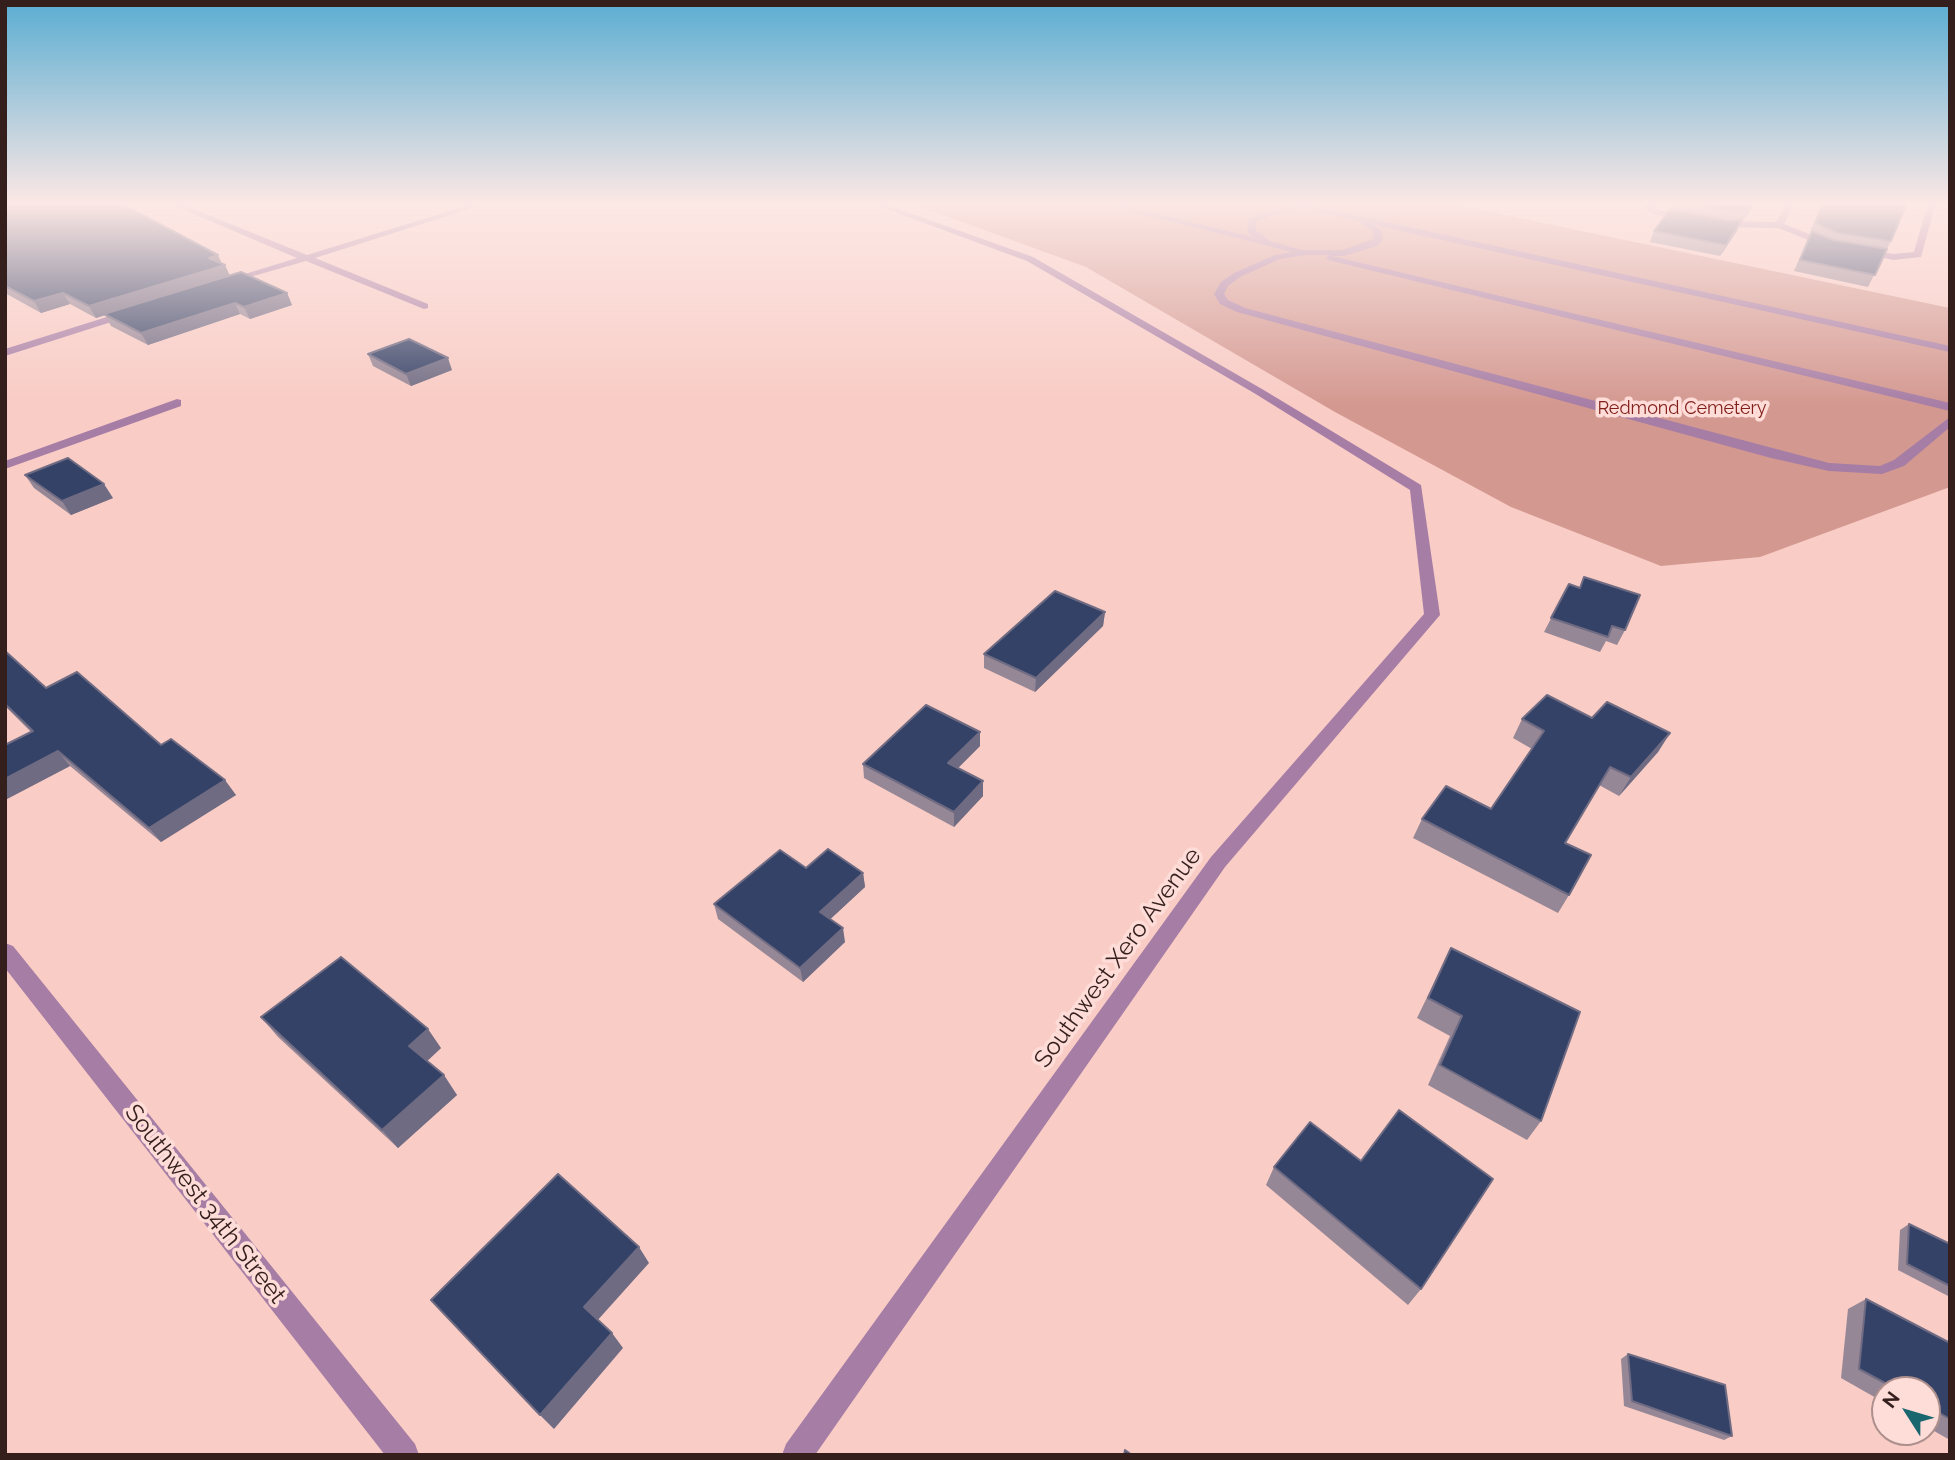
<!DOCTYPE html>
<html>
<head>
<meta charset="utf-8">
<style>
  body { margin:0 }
  #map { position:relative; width:1955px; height:1460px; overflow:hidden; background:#f9ccc5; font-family:Raleway,sans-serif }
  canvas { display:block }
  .frame { position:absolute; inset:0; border:7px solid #341f1d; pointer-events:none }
  .north { position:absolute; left:1871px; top:1376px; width:70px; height:70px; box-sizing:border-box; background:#fedcd7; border:2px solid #ad908d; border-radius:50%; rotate:307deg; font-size:19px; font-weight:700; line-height:28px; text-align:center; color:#341f1d }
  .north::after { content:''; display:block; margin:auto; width:24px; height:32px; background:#1a666f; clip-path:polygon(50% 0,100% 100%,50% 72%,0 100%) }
</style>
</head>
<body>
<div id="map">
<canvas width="1955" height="1460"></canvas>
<div class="frame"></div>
<div class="north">N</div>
</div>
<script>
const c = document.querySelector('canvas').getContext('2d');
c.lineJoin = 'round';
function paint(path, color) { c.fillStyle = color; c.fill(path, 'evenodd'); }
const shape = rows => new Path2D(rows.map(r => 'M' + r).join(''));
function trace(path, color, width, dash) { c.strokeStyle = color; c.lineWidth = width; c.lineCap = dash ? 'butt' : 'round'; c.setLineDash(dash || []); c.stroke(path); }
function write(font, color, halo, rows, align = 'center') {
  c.font = font + ' Raleway,sans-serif'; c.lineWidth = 7; c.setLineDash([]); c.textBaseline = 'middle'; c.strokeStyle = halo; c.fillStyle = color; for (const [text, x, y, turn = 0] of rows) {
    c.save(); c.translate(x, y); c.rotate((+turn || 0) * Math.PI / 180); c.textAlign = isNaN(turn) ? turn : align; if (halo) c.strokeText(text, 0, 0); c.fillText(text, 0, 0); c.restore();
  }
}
paint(shape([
  [910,203,1448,203,1950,308,1950,487,1760,557,1661,566,1511,507,1335,412,1086,267]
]), '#d39890');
paint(shape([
  [168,203,179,203,307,255,475,203,488,203,315,258,428,304,428,308,424,309,306,261,222,285,222,281,297,258,168,203],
  [870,203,882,203,1033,257,1262,389,1421,485,1440,615,1225,867,815,1455,782,1455,786,1444,1211,857,1424,614,1410,490,1254,393,1027,261,870,203],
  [1099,203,1113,203,1253,237,1247,231,1249,219,1272,209,1295,207,1285,203,1300,203,1950,346,1950,352,1374,225,1381,230,1383,240,1377,246,1344,256,1332,256,1950,403,1950,411,1328,260,1326,258,1330,255,1306,255,1280,259,1240,277,1228,286,1224,294,1228,300,1245,308,1829,463,1880,466,1894,460,1950,417,1950,427,1904,466,1882,474,1829,471,1771,458,1237,312,1220,304,1214,294,1221,282,1234,273,1275,255,1292,252,1099,203],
  [1305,209,1356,220,1373,231,1373,239,1343,250,1302,250,1270,241,1256,230,1256,222,1277,213,1305,209],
  [1639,203,1649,203,1659,210,1691,218,1687,221,1653,214,1639,203],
  [1787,203,1795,203,1784,224,1832,243,1832,247,1826,247,1778,228,1718,227,1714,224,1718,221,1776,222,1787,203],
  [1928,203,1936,203,1921,257,1893,260,1855,251,1860,248,1893,254,1914,252,1928,203],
  [129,310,134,313,133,315,5,356,5,349,129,310],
  [177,399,181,400,181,406,5,469,5,461,177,399],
  [5,943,13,946,415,1444,419,1455,385,1455,5,968,5,943]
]), '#a67da5');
paint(shape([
  [5,203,222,264,230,276,287,293,292,305,250,319,240,314,148,345,111,326,105,315,96,318,70,304,41,313,5,293],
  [1670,203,1756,203,1745,219,1723,219,1737,231,1720,256,1650,242,1654,231,1673,210,1674,207,1669,206],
  [1822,203,1907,203,1891,241,1868,287,1794,271,1811,232,1810,232],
  [368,354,452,370,411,386,373,366],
  [25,475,113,498,71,515,34,488],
  [1569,584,1625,630,1617,645,1606,641,1600,652,1544,632],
  [1105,612,1103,626,1035,692,984,668,984,654],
  [5,651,46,688,161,745,236,795,161,842,70,766,5,800,5,745,31,732,5,706],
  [1592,718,1670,733,1658,752,1619,796,1599,785,1565,843,1569,895,1558,913,1413,838,1422,819,1491,809,1532,749,1513,738,1522,719],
  [980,746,958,768,983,781,983,796,954,827,864,778,863,764],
  [806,868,863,873,865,887,830,919,845,942,803,982,718,919,714,904],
  [1451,948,1541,1121,1527,1140,1428,1085,1450,1036,1417,1018],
  [261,1017,441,1048,427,1061,457,1095,398,1148,278,1037],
  [1361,1161,1421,1289,1408,1305,1266,1185,1274,1167],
  [1909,1224,1950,1244,1950,1297,1898,1270,1900,1230],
  [1866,1299,1950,1343,1950,1440,1927,1427,1927,1390,1885,1390,1885,1403,1841,1378,1848,1309],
  [1628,1354,1732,1436,1724,1440,1624,1406,1621,1359]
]), '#968796');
paint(shape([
  [1742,220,1737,231,1720,256,1726,245],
  [218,255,223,266,225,265,230,276,96,318,89,306,209,258],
  [63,293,70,304,41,313,34,301],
  [287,293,292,305,250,319,244,307],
  [235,303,240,314,148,345,141,333],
  [448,358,452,370,411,386,406,374],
  [104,484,113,498,71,515,62,501],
  [1105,612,1103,626,1035,692,1036,678],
  [980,732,980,746,948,778,948,763],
  [1670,733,1658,752,1619,796,1631,777],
  [58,751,70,766,5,800,5,779],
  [225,780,236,795,161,842,149,828],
  [983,781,983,796,954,827,954,812],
  [863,873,865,887,823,926,820,912],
  [843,928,845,942,803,982,800,968],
  [428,1029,441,1048,423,1065,409,1046],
  [444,1075,457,1095,398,1148,382,1130],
  [639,1247,649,1263,596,1322,584,1307],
  [612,1333,623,1348,554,1429,540,1415]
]), '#6f6b83');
const building = shape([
  [5,203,120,203,218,255,209,258,225,265,89,306,63,293,34,301,5,286,5,203],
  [1683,203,1754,203,1749,211,1726,211,1683,203],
  [1823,203,1907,203,1891,241,1838,233,1815,223,1823,203],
  [1670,209,1726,220,1742,220,1726,245,1654,231,1670,209],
  [1812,231,1833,240,1887,249,1875,275,1800,260,1812,231],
  [241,272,287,293,244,307,235,303,141,333,104,314,241,272],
  [409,339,448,358,406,374,368,354,409,339],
  [68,458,104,484,62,501,25,475,68,458],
  [1584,577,1640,595,1625,630,1612,626,1608,637,1551,618,1569,584,1580,588,1584,577],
  [1055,591,1105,612,1036,678,984,654,1055,591],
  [5,651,46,688,77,672,161,745,171,739,225,780,149,828,58,751,5,779,5,745,33,731,5,704,5,651],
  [1547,695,1592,718,1607,702,1670,733,1631,777,1610,767,1565,843,1591,855,1569,895,1422,819,1446,786,1491,809,1544,731,1522,719,1547,695],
  [926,705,980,732,948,763,983,781,954,812,863,764,926,705],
  [828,849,863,873,820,912,843,928,800,968,714,904,780,850,806,868,828,849],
  [1451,948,1580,1012,1541,1121,1440,1065,1462,1016,1428,998,1451,948],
  [341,957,428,1029,409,1046,444,1075,382,1130,261,1017,341,957],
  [1399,1110,1493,1179,1421,1289,1274,1167,1310,1122,1361,1161,1399,1110],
  [558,1174,639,1247,584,1307,612,1333,540,1415,431,1300,558,1174],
  [1909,1224,1950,1244,1950,1286,1907,1264,1909,1224],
  [1866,1299,1950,1343,1950,1419,1927,1406,1927,1390,1898,1390,1859,1369,1866,1299],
  [1628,1354,1725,1385,1732,1436,1632,1401,1628,1354],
  [1125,1450,1132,1455,1124,1455,1125,1450]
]);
paint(building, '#344267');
trace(building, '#6f6b83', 2);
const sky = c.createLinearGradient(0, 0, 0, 407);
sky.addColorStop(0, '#5aadd2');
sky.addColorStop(0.5, '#fce8e5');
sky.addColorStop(1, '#fce8e500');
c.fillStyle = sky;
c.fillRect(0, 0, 1955, 407);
write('18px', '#811e1a', '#fedcd7', [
  ["Redmond Cemetery",1682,409]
]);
write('24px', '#341f1d', '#fedcd7', [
  ["Southwest Xero Avenue",1118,958,-54],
  ["Southwest 34th Street",205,1204,52]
]);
</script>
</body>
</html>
